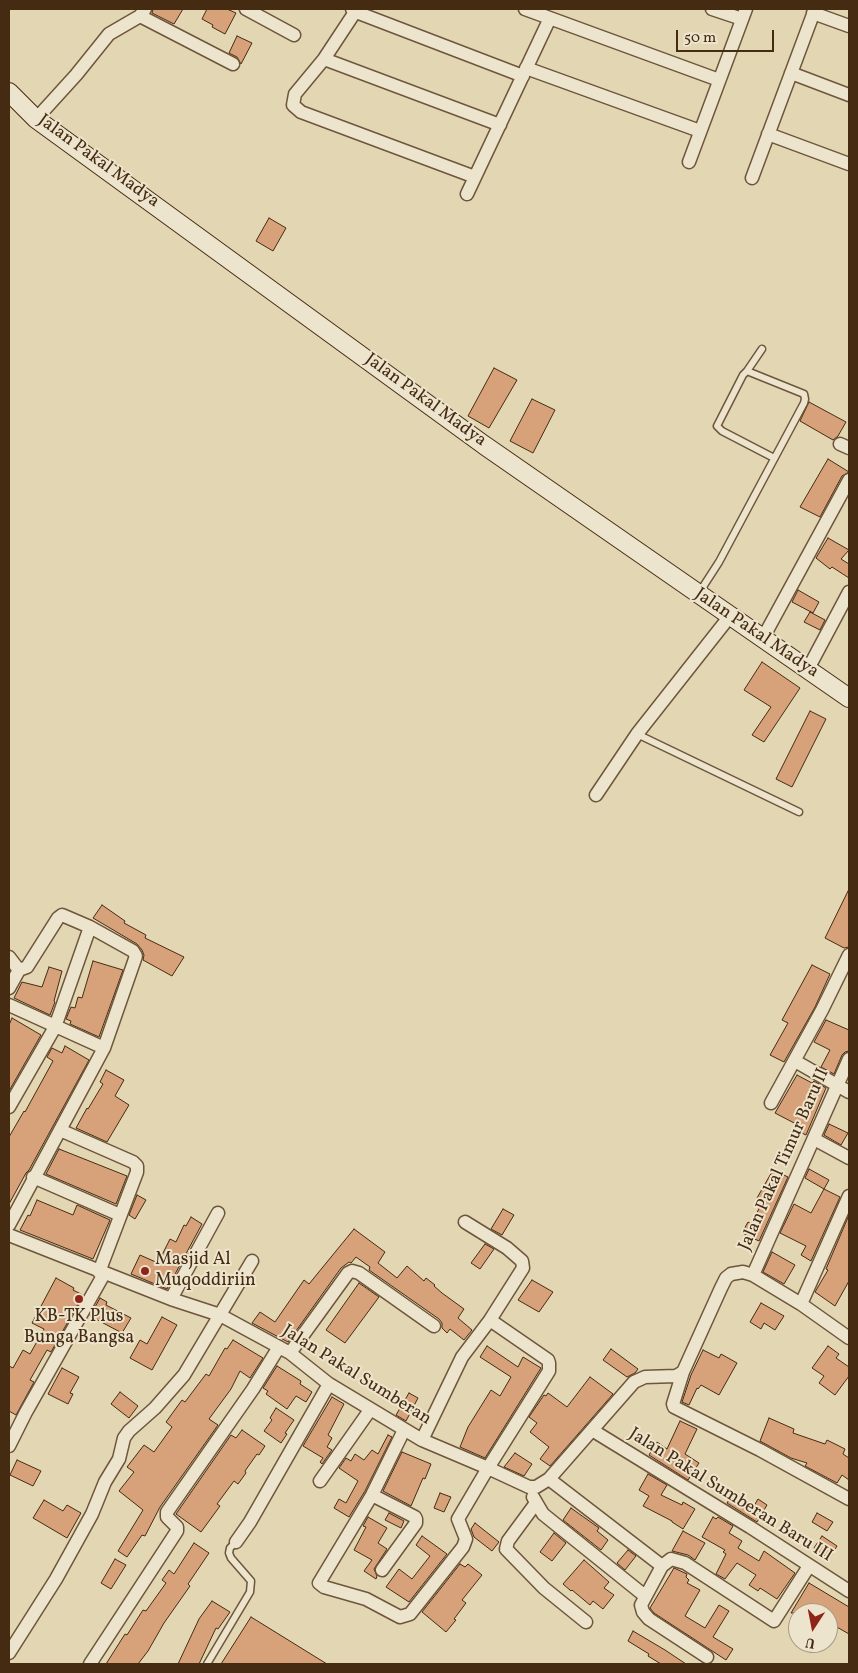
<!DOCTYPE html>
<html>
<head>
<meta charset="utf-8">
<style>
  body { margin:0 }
  #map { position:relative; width:858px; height:1673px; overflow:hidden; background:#e3d6b2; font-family:Vollkorn,serif }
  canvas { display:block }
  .frame { position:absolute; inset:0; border:10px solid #462b13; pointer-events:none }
  .north { position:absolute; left:788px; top:1603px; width:50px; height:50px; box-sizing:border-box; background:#ede4cd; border:1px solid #aa9a83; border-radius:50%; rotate:191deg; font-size:14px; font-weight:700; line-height:20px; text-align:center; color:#462b13 }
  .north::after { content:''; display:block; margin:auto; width:18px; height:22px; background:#8f2418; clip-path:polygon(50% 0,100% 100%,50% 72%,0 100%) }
  .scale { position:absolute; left:676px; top:30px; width:98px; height:22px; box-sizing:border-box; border:2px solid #462b13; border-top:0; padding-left:6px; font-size:15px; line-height:18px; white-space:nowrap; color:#462b13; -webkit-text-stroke:4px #ede4cd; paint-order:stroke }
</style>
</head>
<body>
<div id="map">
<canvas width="858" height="1673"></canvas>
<div class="frame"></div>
<div class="north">U</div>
<div class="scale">50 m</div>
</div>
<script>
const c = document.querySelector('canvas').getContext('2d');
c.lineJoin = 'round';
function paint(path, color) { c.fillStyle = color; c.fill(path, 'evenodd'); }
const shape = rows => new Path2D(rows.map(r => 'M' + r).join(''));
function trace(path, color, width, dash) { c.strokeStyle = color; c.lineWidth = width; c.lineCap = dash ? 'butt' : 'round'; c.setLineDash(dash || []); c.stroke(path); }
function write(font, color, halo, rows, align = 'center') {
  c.font = font + ' Vollkorn,serif'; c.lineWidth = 4; c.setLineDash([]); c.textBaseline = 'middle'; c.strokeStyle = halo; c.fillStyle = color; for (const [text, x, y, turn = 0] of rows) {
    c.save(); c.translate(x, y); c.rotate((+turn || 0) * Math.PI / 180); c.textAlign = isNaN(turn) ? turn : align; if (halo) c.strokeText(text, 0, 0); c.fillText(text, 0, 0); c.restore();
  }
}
const building = shape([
  [153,9,183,9,174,24,152,13,153,9],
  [207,9,227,9,236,13,225,34,212,27,213,25,202,19,207,9],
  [237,36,252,43,241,64,237,57,229,53,237,36],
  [269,218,286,228,273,251,256,241,269,218],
  [494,368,517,380,489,428,468,416,494,368],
  [532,399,555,410,533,453,510,441,532,399],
  [809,402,846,422,838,436,833,440,800,421,809,402],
  [828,459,849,472,842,476,820,517,800,507,828,459],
  [828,538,849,550,841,559,849,564,849,578,832,567,830,569,816,558,828,538],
  [798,590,819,602,813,613,792,602,798,590],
  [810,612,825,620,820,630,804,622,810,612],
  [762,662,800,688,764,742,752,735,771,707,744,690,762,662],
  [810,711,826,719,792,787,776,779,810,711],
  [849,889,849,947,844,948,825,938,849,889],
  [102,905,125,921,124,923,146,935,145,938,184,957,172,976,143,960,144,955,142,950,137,944,93,918,102,905],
  [93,961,123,970,99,1037,70,1024,71,1021,66,1019,71,1007,75,1008,78,997,82,998,93,961],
  [812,965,830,974,815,1007,784,1062,770,1055,788,1023,782,1020,812,965],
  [49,967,62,971,54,1001,55,1002,50,1015,14,998,22,982,42,987,49,967],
  [12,1018,41,1035,9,1091,9,1025,12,1018],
  [826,1020,849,1030,849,1051,845,1052,842,1055,834,1074,821,1067,830,1050,814,1042,826,1020],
  [65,1046,89,1060,29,1170,26,1173,9,1204,9,1137,24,1111,25,1112,53,1061,47,1057,52,1048,62,1053,65,1046],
  [106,1070,124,1080,115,1096,129,1105,107,1142,76,1128,87,1108,88,1109,103,1084,100,1082,106,1070],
  [797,1075,812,1083,814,1081,826,1088,806,1135,793,1129,796,1124,775,1113,797,1075],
  [829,1124,848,1133,841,1145,824,1135,829,1124],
  [59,1149,127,1176,116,1204,46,1174,59,1149],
  [809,1169,829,1180,824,1189,805,1178,809,1169],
  [773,1170,788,1177,759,1241,742,1233,748,1222,751,1224,763,1201,757,1198,773,1170],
  [824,1189,840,1197,811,1261,801,1255,806,1246,780,1233,794,1204,811,1213,824,1189],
  [137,1195,146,1200,135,1219,129,1215,137,1195],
  [37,1200,73,1215,77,1205,110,1220,93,1259,20,1230,28,1215,30,1216,37,1200],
  [503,1209,514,1215,502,1235,491,1229,503,1209],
  [849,1215,849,1281,835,1306,815,1292,828,1270,826,1269,849,1215],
  [191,1217,202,1224,167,1289,131,1274,140,1255,158,1263,170,1239,176,1242,184,1225,186,1226,191,1217],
  [354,1229,385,1252,378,1263,397,1278,407,1266,424,1281,426,1278,435,1285,434,1286,442,1293,464,1309,458,1318,472,1330,464,1340,450,1329,447,1333,442,1328,442,1323,439,1319,369,1270,370,1267,356,1257,351,1263,349,1262,341,1268,288,1342,252,1323,260,1312,275,1322,304,1280,309,1284,354,1229],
  [485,1244,494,1249,480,1269,471,1263,485,1244],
  [772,1252,795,1265,784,1284,763,1272,772,1252],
  [56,1278,74,1288,73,1290,83,1295,51,1352,47,1350,30,1380,34,1382,16,1415,9,1411,9,1366,13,1368,23,1350,30,1354,44,1329,32,1323,56,1278],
  [532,1280,553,1292,539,1312,518,1300,532,1280],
  [359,1283,379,1297,345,1343,326,1330,359,1283],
  [100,1298,107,1302,106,1305,131,1318,122,1333,90,1316,100,1298],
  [761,1303,784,1316,775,1330,764,1323,761,1329,750,1322,761,1303],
  [162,1317,177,1325,152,1370,130,1358,140,1340,147,1344,162,1317],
  [233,1340,263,1358,250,1378,240,1371,231,1389,209,1419,218,1425,160,1507,145,1536,142,1535,127,1557,118,1551,143,1510,119,1491,134,1472,127,1467,144,1445,154,1452,172,1427,166,1422,182,1400,185,1402,206,1374,209,1376,225,1348,227,1349,233,1340],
  [487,1346,518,1367,523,1357,541,1368,485,1458,460,1447,468,1427,491,1390,500,1396,511,1377,480,1357,487,1346],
  [828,1346,839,1354,836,1358,849,1367,849,1376,835,1395,819,1383,824,1376,812,1368,828,1346],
  [611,1349,638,1369,635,1373,627,1377,603,1360,611,1349],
  [703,1350,719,1358,721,1354,737,1363,719,1395,701,1385,698,1389,697,1388,689,1405,682,1402,691,1375,703,1350],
  [277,1366,301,1381,300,1384,312,1392,306,1402,296,1396,287,1409,266,1394,268,1391,263,1388,277,1366],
  [62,1368,79,1377,70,1393,73,1394,68,1404,48,1394,62,1368],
  [590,1377,613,1394,550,1466,540,1459,549,1447,530,1432,537,1423,529,1417,544,1395,546,1396,548,1393,567,1407,590,1377],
  [120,1392,138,1406,129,1418,111,1404,120,1392],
  [409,1393,418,1398,406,1421,396,1415,409,1393],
  [332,1397,344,1404,328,1435,332,1438,327,1447,332,1450,322,1464,320,1462,323,1458,303,1446,332,1397],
  [276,1408,294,1420,285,1433,287,1434,281,1443,264,1431,272,1420,270,1418,276,1408],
  [769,1418,794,1429,793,1433,825,1444,827,1440,845,1449,843,1454,849,1458,849,1480,842,1475,837,1483,805,1466,807,1463,791,1458,760,1441,769,1418],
  [680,1421,697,1429,685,1454,699,1463,688,1480,649,1455,657,1442,667,1449,680,1421],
  [242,1430,265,1446,259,1455,257,1454,245,1471,246,1473,238,1484,234,1481,217,1504,220,1506,201,1532,176,1514,231,1435,236,1438,242,1430],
  [388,1435,392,1437,365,1491,349,1517,334,1508,339,1499,346,1503,358,1481,339,1468,346,1458,351,1461,355,1454,364,1460,372,1450,378,1454,388,1435],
  [402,1452,431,1464,425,1479,423,1478,411,1506,383,1491,402,1452],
  [515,1453,532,1464,524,1476,504,1467,515,1453],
  [17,1460,41,1471,33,1486,10,1475,17,1460],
  [648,1474,667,1485,661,1495,682,1505,683,1502,695,1509,683,1529,672,1522,672,1521,643,1506,649,1496,639,1490,648,1474],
  [440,1493,451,1497,444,1512,434,1508,440,1493],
  [733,1493,754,1506,758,1499,767,1505,757,1522,727,1503,733,1493],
  [44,1500,63,1511,67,1505,81,1513,67,1538,33,1518,44,1500],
  [571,1508,599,1528,597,1531,608,1540,601,1550,563,1520,571,1508],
  [389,1513,404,1521,401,1528,385,1520,389,1513],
  [817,1513,833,1522,827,1531,812,1522,817,1513],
  [368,1517,387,1528,378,1543,387,1549,374,1569,377,1576,376,1579,364,1571,372,1560,354,1550,366,1527,363,1526,368,1517],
  [713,1517,716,1519,718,1517,733,1526,729,1533,742,1541,738,1548,759,1561,764,1551,795,1573,777,1599,760,1588,758,1591,749,1585,756,1575,737,1563,725,1579,716,1574,726,1554,723,1552,725,1550,702,1537,713,1517],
  [475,1523,499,1542,492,1551,474,1537,471,1529,475,1523],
  [683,1531,705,1543,695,1560,688,1555,672,1551,683,1531],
  [554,1533,566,1543,552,1561,540,1552,554,1533],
  [422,1536,447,1554,409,1602,386,1587,399,1569,412,1579,430,1556,416,1545,422,1536],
  [822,1536,837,1546,829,1559,814,1548,822,1536],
  [194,1543,209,1553,188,1584,190,1586,164,1623,148,1651,138,1664,106,1664,125,1634,127,1635,143,1610,146,1611,166,1583,162,1580,169,1570,174,1574,194,1543],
  [628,1550,636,1556,625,1570,617,1563,628,1550],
  [115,1559,126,1565,111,1589,101,1583,115,1559],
  [584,1560,609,1582,604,1588,614,1595,603,1609,593,1601,590,1605,572,1590,571,1591,563,1584,584,1560],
  [460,1564,465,1567,468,1564,482,1575,462,1600,466,1603,454,1619,456,1620,446,1632,422,1612,460,1564],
  [674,1568,687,1574,686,1577,689,1580,687,1583,700,1590,685,1616,705,1628,719,1605,729,1611,713,1637,733,1649,726,1660,654,1613,650,1608,674,1568],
  [809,1583,849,1607,849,1634,828,1622,828,1613,791,1613,809,1583],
  [212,1601,230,1612,218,1629,216,1628,199,1664,178,1664,199,1619,212,1601],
  [251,1617,327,1664,221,1664,251,1617],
  [633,1631,665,1650,686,1664,661,1664,648,1656,649,1654,628,1641,633,1631]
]);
paint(building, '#d7a179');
trace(building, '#462b13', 1);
const lane = shape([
  [747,371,743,375,717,426,722,431,774,458],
  [699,593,719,562,804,403,805,399,804,394,747,371,762,349],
  [637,734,799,812],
  [207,1664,250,1592,251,1581,231,1558,229,1553,230,1548,236,1542]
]);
const street = shape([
  [246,9,294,35],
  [352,9,356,12,523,76],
  [357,9,324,59,295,94,293,105,301,112,475,177],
  [525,9,719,80],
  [712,9,742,19],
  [813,13,849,26],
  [140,16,233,64],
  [324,59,500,125],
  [526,68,700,131],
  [791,73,849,95],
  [36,119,76,75,109,34,140,16,145,9],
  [768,134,849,164],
  [689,162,746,9],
  [752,178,815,9],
  [467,194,550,18],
  [840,444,849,448],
  [763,638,849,480],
  [808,669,849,592],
  [596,795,637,734,730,616],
  [9,957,19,970,27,967,58,918,62,915,90,927,133,951,136,956,104,1048,9,1225],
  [9,988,19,970],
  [9,1005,104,1048],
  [795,1061,849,1092],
  [771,1103,822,1010,849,955],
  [9,1107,55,1027,90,927],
  [60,1130,133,1162,137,1166,137,1172,99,1272],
  [814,1139,849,1158],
  [33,1177,120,1215],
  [9,1235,171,1299,220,1315,290,1353,329,1384,422,1440,488,1468,529,1487],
  [753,1275,849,1059],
  [171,1299,218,1213],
  [801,1304,849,1196],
  [849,1338,801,1304,753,1275,743,1272,731,1274,726,1278,721,1288,683,1372,673,1404,674,1407,760,1450,849,1499],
  [290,1353,348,1273,352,1271,359,1273,434,1326],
  [404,1430,372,1495,319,1583,324,1587,366,1599,400,1617,410,1614,463,1547,466,1539,458,1519,488,1468,549,1371,549,1363,548,1360,490,1320],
  [592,1430,750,1527,849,1591],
  [422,1440,462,1357,490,1320,523,1268,522,1261,507,1248,465,1222],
  [9,1446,26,1412,104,1274],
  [549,1479,662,1566,671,1559,685,1563,774,1621,809,1566],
  [320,1481,370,1410],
  [529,1487,536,1487,549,1479,634,1382,645,1377,676,1376,683,1372],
  [372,1495,415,1517,416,1519,416,1523,382,1570],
  [533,1497,543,1514,645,1596],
  [536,1503,508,1541,506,1549,544,1588,586,1622],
  [236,1542,250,1522,329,1384],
  [662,1566,641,1605,643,1612,649,1619,707,1657],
  [9,1653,56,1579,92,1514,105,1482,119,1459,124,1438,129,1431,155,1408,184,1375,252,1261],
  [90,1664,177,1531,177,1527,167,1517,167,1512,253,1389,279,1347]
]);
const secondary = shape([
  [9,92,36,119,484,445,849,698]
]);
trace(lane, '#6d563b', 9);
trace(street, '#6d563b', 15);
trace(secondary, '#462b13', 20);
trace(lane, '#ede4cd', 6);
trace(street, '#ede4cd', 12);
trace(secondary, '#ede4cd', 18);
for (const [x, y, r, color] of [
  [145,1271,5,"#8f2418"],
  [79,1299,5,"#8f2418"]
]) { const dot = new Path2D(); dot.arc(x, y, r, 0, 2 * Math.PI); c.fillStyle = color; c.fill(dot); trace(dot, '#ede4cd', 2); }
write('18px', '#462b13', '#ede4cd', [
  ["Jalan Pakal Madya",98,162,36],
  ["Jalan Pakal Madya",425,401,36],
  ["Jalan Pakal Madya",756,634,34],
  ["Jalan Pakal Timur Baru II",785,1160,-66],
  ["Jalan Pakal Sumberan",356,1376,32],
  ["Jalan Pakal Sumberan Baru III",730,1496,32]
]);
write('18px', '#462b13', '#ede4cd', [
  ["Masjid Al",155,1261],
  ["Muqoddiriin",155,1282],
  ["KB-TK Plus",79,1318,"center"],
  ["Bunga Bangsa",79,1339,"center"]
], 'left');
</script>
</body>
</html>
